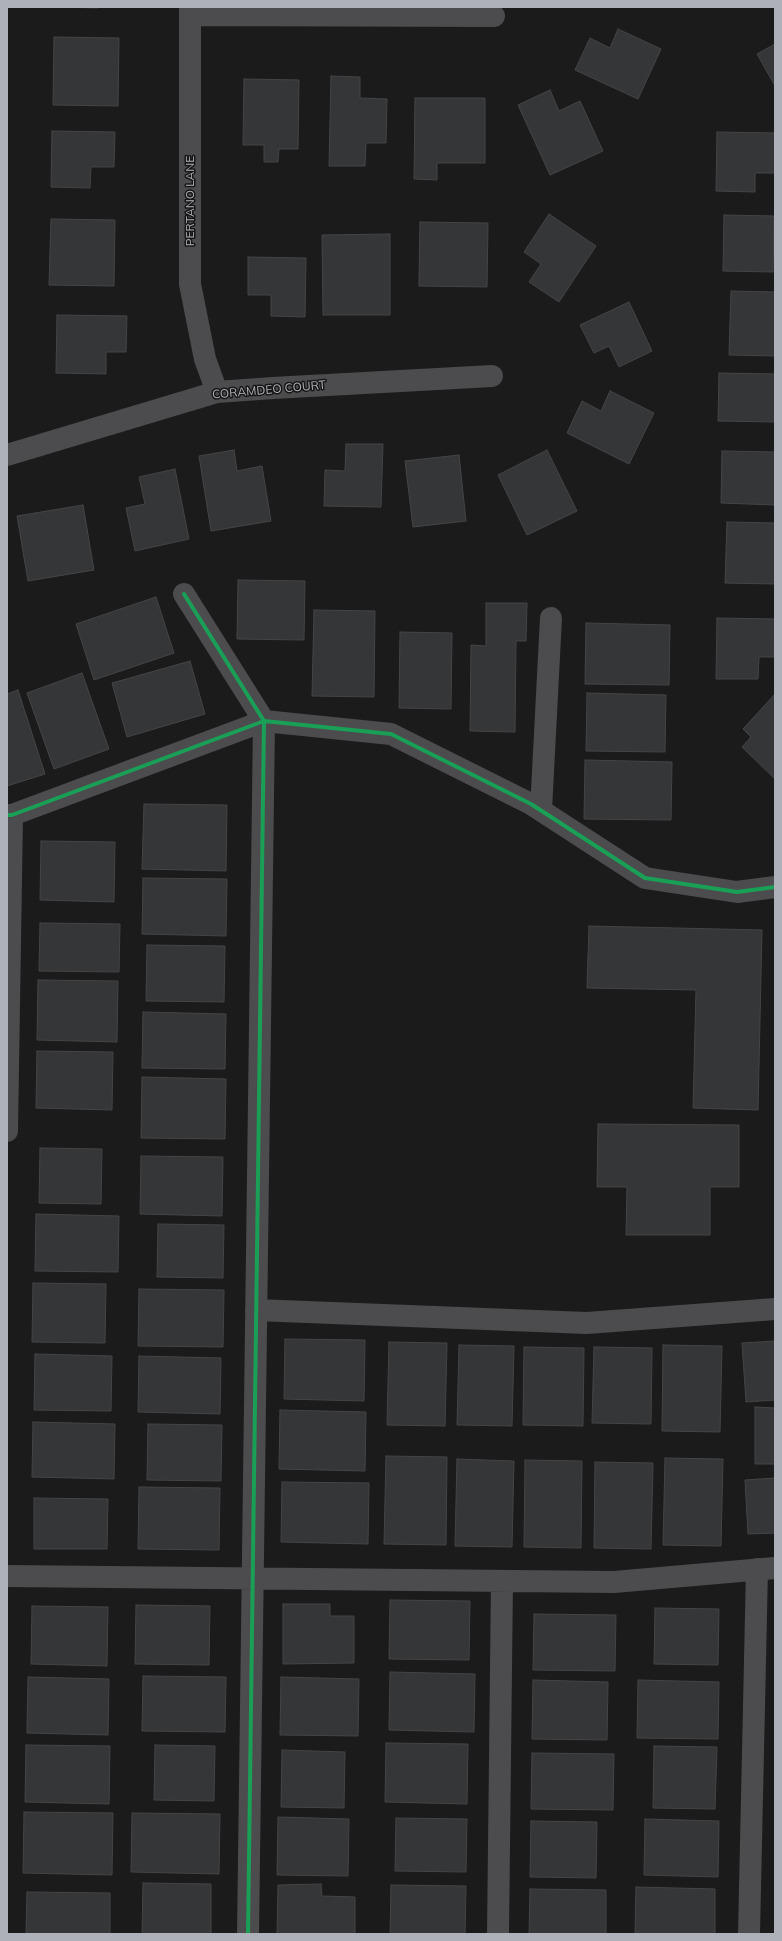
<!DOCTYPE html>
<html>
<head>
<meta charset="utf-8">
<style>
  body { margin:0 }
  #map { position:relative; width:782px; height:1941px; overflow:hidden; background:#1b1b1c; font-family:Mulish,sans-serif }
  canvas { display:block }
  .frame { position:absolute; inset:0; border:8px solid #afb1ba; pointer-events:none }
</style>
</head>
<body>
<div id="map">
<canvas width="782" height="1941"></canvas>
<div class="frame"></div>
</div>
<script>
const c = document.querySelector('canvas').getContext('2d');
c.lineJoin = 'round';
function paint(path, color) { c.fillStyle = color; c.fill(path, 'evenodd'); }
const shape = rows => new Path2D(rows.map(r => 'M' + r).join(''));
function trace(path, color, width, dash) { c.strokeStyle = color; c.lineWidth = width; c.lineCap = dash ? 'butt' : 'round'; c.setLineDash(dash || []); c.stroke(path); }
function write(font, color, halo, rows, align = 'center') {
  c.font = font + ' Mulish,sans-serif'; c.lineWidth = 3; c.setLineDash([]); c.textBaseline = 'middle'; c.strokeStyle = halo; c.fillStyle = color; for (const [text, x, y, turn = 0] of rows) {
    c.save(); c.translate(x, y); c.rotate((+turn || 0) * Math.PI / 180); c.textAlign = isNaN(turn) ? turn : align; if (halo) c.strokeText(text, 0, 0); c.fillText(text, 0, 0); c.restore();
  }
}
const building = shape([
  [55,7,98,7,98,8,55,7],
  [618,29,661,49,638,99,575,70,590,38,610,48,618,29],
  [54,37,119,38,118,106,53,105,54,37],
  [775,44,775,86,757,54,775,44],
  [331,76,360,77,360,98,387,99,386,143,366,143,365,166,329,166,331,76],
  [244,79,299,80,298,149,279,149,278,162,264,162,264,145,243,145,244,79],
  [550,90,559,111,580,101,603,151,550,175,518,105,550,90],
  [415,98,485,98,485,163,437,163,437,180,414,179,415,98],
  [52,131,115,132,114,167,91,167,90,188,51,187,52,131],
  [717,132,775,133,775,173,755,173,755,192,716,191,717,132],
  [549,214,596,246,559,302,529,282,541,264,524,252,549,214],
  [724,215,774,216,773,272,723,271,724,215],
  [51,219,115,220,114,286,49,285,51,219],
  [420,222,488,223,487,287,419,286,420,222],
  [390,234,390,315,323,315,322,235,390,234],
  [248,257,306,258,305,317,271,316,271,295,248,295,248,257],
  [731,291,775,292,775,356,729,355,731,291],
  [629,302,652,351,619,367,609,346,594,353,580,325,629,302],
  [57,315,127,316,126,352,106,352,106,374,56,373,57,315],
  [719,373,775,374,775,422,718,421,719,373],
  [610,391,654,413,629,464,567,433,582,401,601,411,610,391],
  [346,444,383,444,381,507,324,506,325,470,345,471,346,444],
  [234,450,237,471,262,466,271,521,211,531,199,456,234,450],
  [547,450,577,511,527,535,498,475,547,450],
  [722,451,775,452,775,505,721,503,722,451],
  [459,455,466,521,413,527,405,461,459,455],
  [175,469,189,539,135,551,126,508,145,504,139,477,175,469],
  [83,505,94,570,28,581,17,516,83,505],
  [727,522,775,523,775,584,725,583,727,522],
  [238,580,305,581,304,640,237,639,238,580],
  [156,597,174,653,94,680,76,624,156,597],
  [486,603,527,603,526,641,516,641,515,732,470,731,471,645,486,646,486,603],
  [314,610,375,611,374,697,312,696,314,610],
  [717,618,775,619,774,657,759,657,758,679,716,679,717,618],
  [586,623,670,625,669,685,585,684,586,623],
  [400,632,452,633,451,709,399,708,400,632],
  [190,661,205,714,127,737,112,683,190,661],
  [82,673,109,749,54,769,27,693,82,673],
  [18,690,45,774,7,786,7,694,18,690],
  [587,693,666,695,665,752,586,751,587,693],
  [775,694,775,779,742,747,751,737,743,729,775,694],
  [585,760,672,762,671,820,584,819,585,760],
  [144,804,227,805,226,871,142,869,144,804],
  [41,841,115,842,114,902,40,900,41,841],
  [143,878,227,879,226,936,142,934,143,878],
  [40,923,120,924,119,972,39,971,40,923],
  [589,926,762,930,758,1110,693,1108,696,990,587,988,589,926],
  [147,945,225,946,224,1002,146,1001,147,945],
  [38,980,118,981,117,1042,37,1040,38,980],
  [143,1012,226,1014,225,1069,142,1068,143,1012],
  [37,1051,113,1052,112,1110,36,1108,37,1051],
  [142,1077,226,1079,225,1139,141,1138,142,1077],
  [598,1124,739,1125,739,1187,710,1187,710,1235,626,1235,627,1187,597,1187,598,1124],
  [40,1148,102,1149,101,1204,39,1203,40,1148],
  [141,1156,223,1157,222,1216,140,1214,141,1156],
  [36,1214,119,1216,118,1272,35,1271,36,1214],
  [158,1224,224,1225,223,1278,157,1277,158,1224],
  [33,1283,106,1284,105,1343,32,1342,33,1283],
  [139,1289,224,1290,223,1347,138,1346,139,1289],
  [285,1339,365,1340,364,1401,284,1399,285,1339],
  [775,1341,775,1400,746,1402,742,1343,775,1341],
  [389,1342,447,1343,445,1426,387,1425,389,1342],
  [459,1345,514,1346,512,1426,457,1425,459,1345],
  [663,1345,722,1346,720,1432,662,1431,663,1345],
  [524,1347,584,1348,583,1426,523,1425,524,1347],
  [594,1347,652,1348,651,1424,592,1423,594,1347],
  [35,1354,112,1356,111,1411,34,1410,35,1354],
  [139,1356,221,1358,220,1414,138,1412,139,1356],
  [755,1407,775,1408,775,1464,755,1464,755,1407],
  [280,1410,366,1412,365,1471,279,1469,280,1410],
  [33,1422,115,1424,114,1479,32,1477,33,1422],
  [148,1424,222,1425,221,1481,147,1480,148,1424],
  [386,1456,447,1457,446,1545,384,1544,386,1456],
  [665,1458,723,1459,721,1546,663,1545,665,1458],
  [457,1459,514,1461,512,1547,455,1546,457,1459],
  [525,1460,582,1461,581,1548,524,1547,525,1460],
  [595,1462,653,1463,651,1549,594,1548,595,1462],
  [775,1478,775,1533,748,1534,745,1480,775,1478],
  [282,1482,369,1483,368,1544,281,1542,282,1482],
  [139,1487,220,1488,219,1550,138,1549,139,1487],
  [34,1498,108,1499,107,1549,34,1549,34,1498],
  [390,1600,470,1601,469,1660,389,1659,390,1600],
  [283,1604,330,1604,330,1616,354,1616,354,1663,283,1664,283,1604],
  [136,1605,210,1606,209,1665,135,1664,136,1605],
  [32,1606,108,1607,107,1666,31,1664,32,1606],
  [655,1608,719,1609,718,1665,654,1664,655,1608],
  [534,1614,616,1615,615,1671,533,1670,534,1614],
  [390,1672,475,1674,474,1732,389,1730,390,1672],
  [143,1676,226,1677,225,1732,142,1731,143,1676],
  [28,1677,109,1679,108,1735,27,1733,28,1677],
  [281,1677,359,1679,358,1736,280,1735,281,1677],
  [533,1680,608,1682,607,1740,532,1739,533,1680],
  [638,1680,719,1682,718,1739,637,1738,638,1680],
  [386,1743,468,1744,467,1804,385,1802,386,1743],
  [26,1745,110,1746,109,1804,25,1802,26,1745],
  [155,1745,215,1746,214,1801,154,1800,155,1745],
  [654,1746,717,1747,715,1809,653,1808,654,1746],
  [282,1750,345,1752,344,1808,281,1807,282,1750],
  [532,1753,614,1754,613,1810,531,1809,532,1753],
  [24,1812,113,1813,112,1875,23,1873,24,1812],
  [132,1813,220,1814,219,1874,131,1872,132,1813],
  [278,1817,349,1819,348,1876,277,1875,278,1817],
  [396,1818,467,1819,466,1872,395,1871,396,1818],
  [645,1819,719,1821,718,1877,644,1875,645,1819],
  [531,1821,597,1822,596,1878,530,1877,531,1821],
  [143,1883,211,1884,211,1934,142,1934,143,1883],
  [321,1884,322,1896,355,1897,355,1934,277,1934,278,1885,321,1884],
  [391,1885,466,1886,465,1934,390,1934,391,1885],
  [636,1887,715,1889,715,1934,635,1934,636,1887],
  [530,1889,606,1890,606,1934,529,1934,530,1889],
  [27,1892,110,1893,110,1934,26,1934,27,1892]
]);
paint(building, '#353637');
trace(building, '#454548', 1);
trace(shape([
  [190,7,190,284,205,359,217,392],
  [190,15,494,16],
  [7,455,217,392,273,388,492,376],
  [184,594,264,721,248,1934],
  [541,810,551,618],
  [7,815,12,815,264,721,391,734,531,804,645,878,737,892,775,887],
  [7,1131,12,815],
  [256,1310,587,1323,775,1309],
  [7,1576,614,1582,775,1568],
  [498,1934,502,1581],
  [749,1934,757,1569]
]), '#4c4c4e', 22);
trace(shape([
  [184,594,264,721,248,1934],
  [7,815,12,815,264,721,391,734,531,804,645,878,737,892,775,887]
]), '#1a9f57', 4);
write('12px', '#afb1ba', '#161617', [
  ["PERTANO LANE",190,201,-90],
  ["CORAMDEO COURT",269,390,-5]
]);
</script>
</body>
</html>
